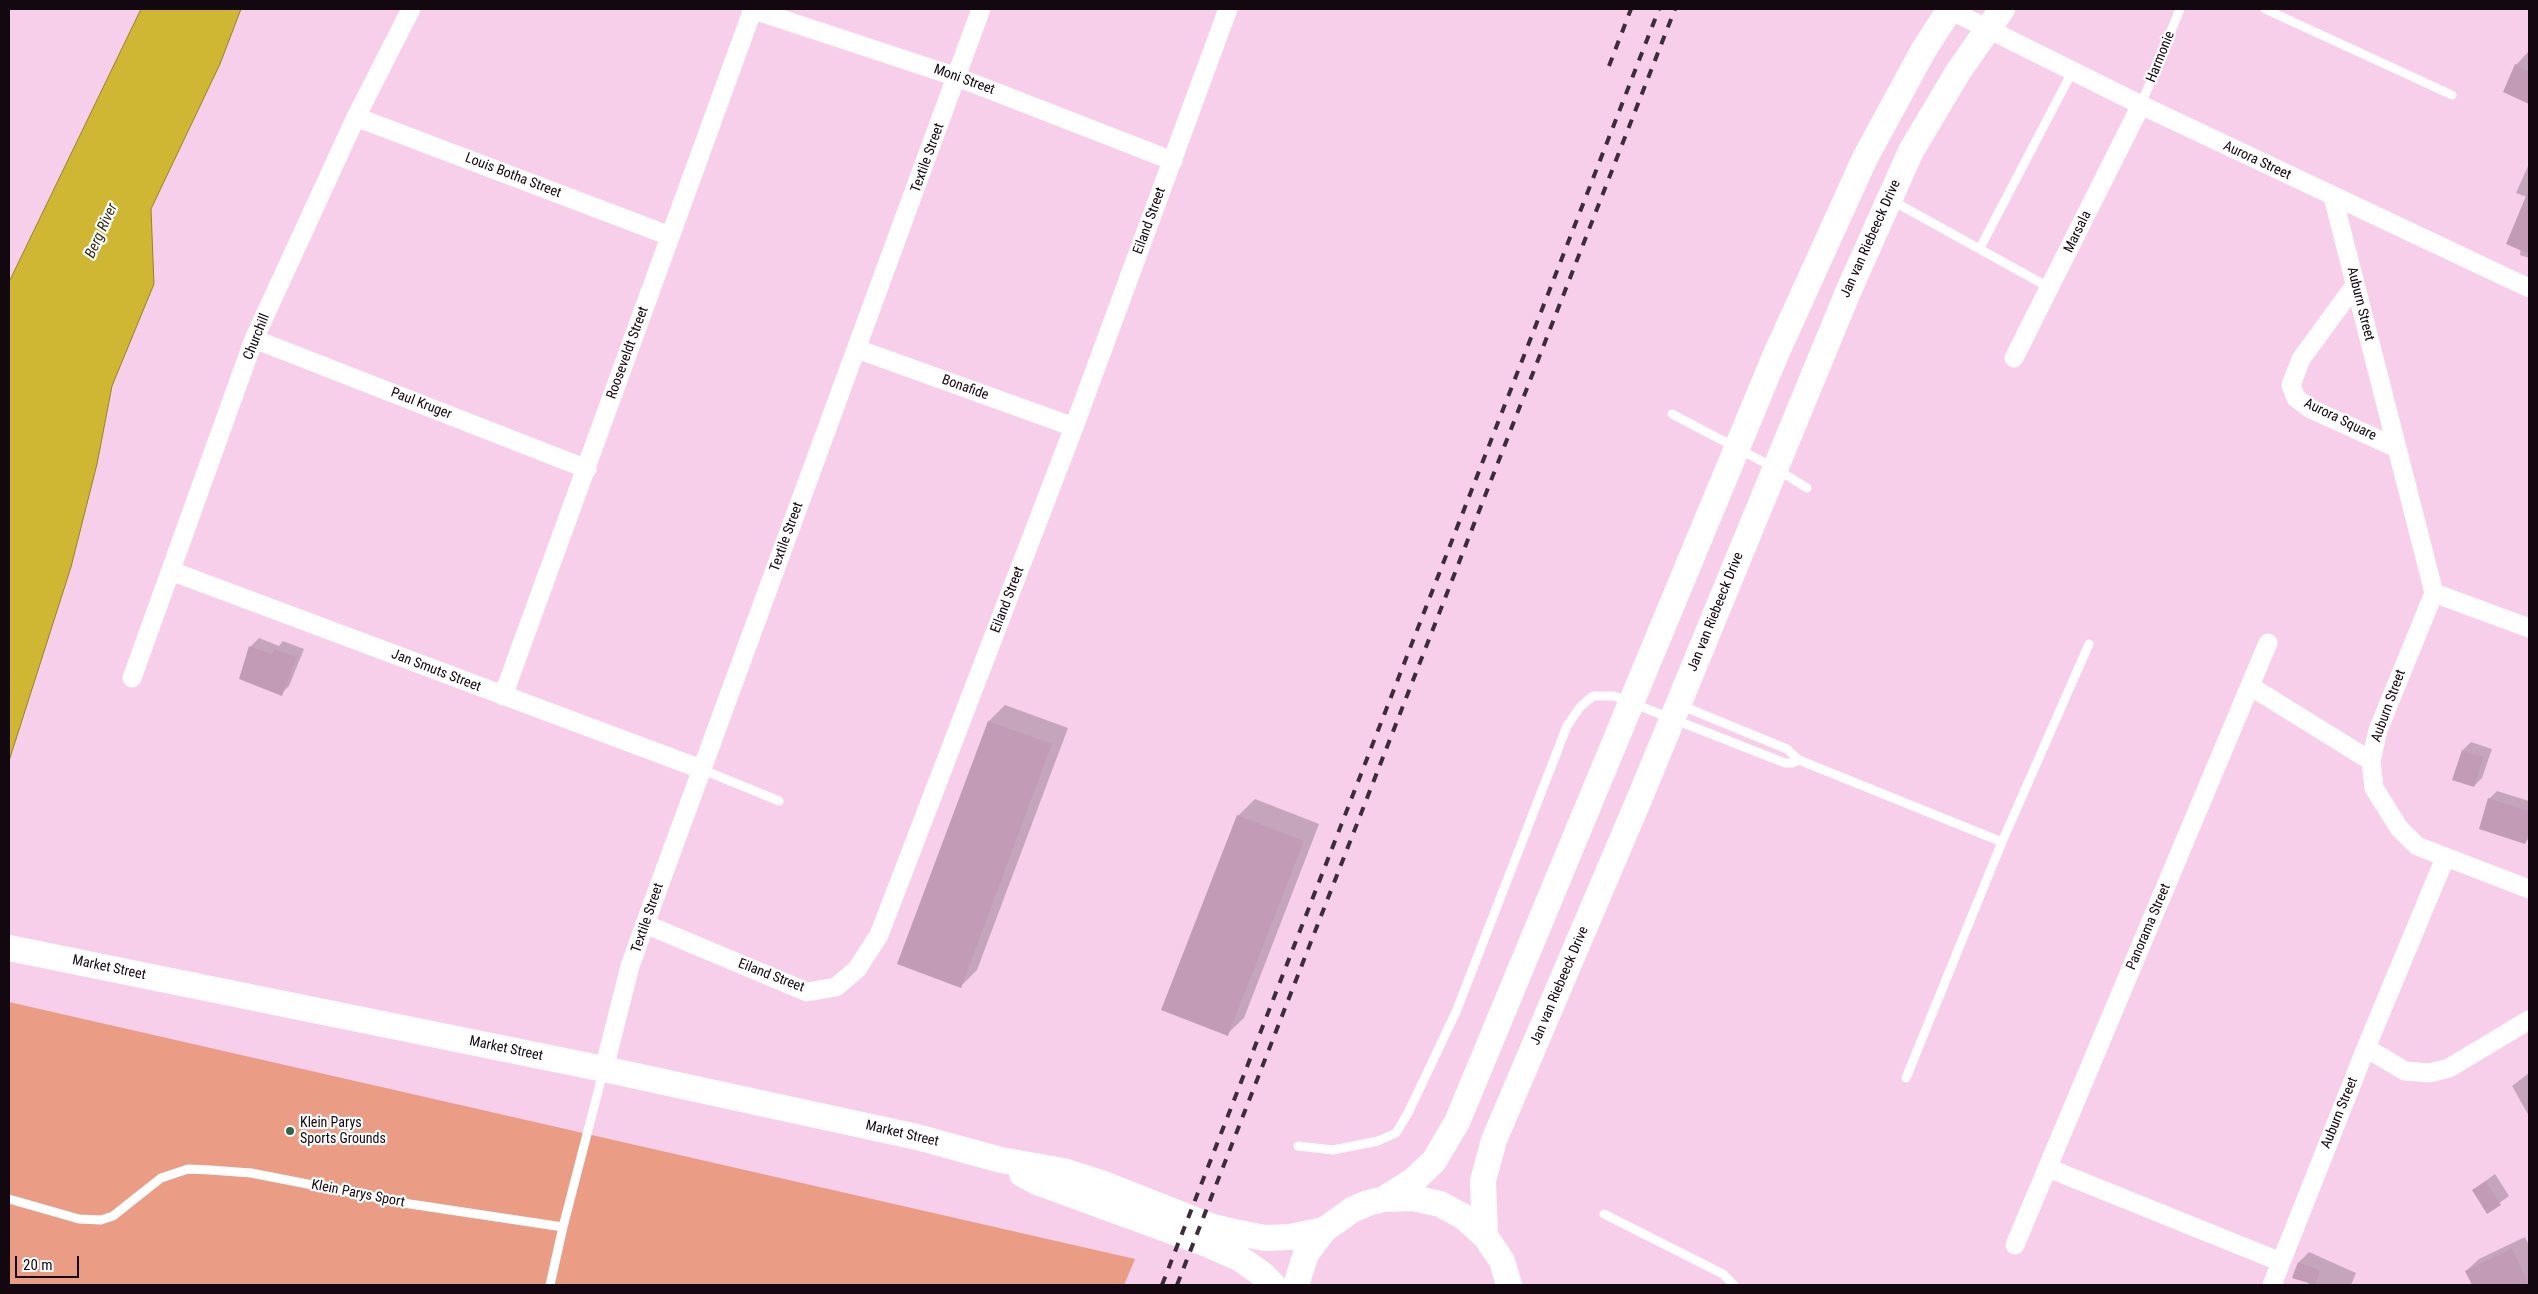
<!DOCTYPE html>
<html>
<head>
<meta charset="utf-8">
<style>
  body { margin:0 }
  #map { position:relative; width:2538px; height:1294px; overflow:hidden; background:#f7cfea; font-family:"Roboto Condensed",sans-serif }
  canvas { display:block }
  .frame { position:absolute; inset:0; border:10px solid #130710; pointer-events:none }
  .scale { position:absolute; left:15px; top:1256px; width:64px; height:22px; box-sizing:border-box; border:2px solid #130710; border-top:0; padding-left:6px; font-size:15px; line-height:18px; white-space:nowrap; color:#130710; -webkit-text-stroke:4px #fefefe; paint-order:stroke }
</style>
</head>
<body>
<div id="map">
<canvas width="2538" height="1294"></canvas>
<div class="frame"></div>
<div class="scale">20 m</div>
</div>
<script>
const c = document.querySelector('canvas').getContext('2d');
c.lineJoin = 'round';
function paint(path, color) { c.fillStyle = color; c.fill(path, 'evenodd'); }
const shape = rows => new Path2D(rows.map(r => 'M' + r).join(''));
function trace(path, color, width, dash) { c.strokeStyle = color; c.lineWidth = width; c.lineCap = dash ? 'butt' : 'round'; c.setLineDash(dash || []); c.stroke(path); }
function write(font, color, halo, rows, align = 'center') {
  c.font = font + ' "Roboto Condensed",sans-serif'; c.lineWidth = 4.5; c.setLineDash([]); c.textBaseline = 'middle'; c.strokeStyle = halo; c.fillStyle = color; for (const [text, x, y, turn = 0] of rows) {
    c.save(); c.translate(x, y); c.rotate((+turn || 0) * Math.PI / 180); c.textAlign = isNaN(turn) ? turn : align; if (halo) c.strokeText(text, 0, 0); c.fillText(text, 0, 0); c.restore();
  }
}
paint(shape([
  [9,1002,1135,1259,1124,1285,9,1285]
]), '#ea9d84');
const water = shape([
  [141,9,241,9,220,64,151,209,154,284,112,386,97,464,71,567,9,761,9,282,141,9]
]);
paint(water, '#cfb733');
trace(water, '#978228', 1);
paint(shape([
  [2529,51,2529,103,2504,92,2516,65],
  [2529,164,2529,258,2520,255,2527,197,2516,193],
  [259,638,279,646,283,641,304,649,289,686,281,694,240,678,251,646],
  [1005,705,1068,728,977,970,961,986,899,963,989,721],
  [2471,742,2492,749,2482,778,2474,786,2454,779,2463,750],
  [2497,791,2529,801,2529,838,2525,843,2489,799],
  [1255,799,1319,824,1244,1018,1227,1034,1238,816],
  [2529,1073,2529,1116,2512,1086],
  [2495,1174,2509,1196,2487,1212,2473,1190],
  [2525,1237,2529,1246,2529,1285,2488,1285,2487,1283,2473,1285,2466,1271,2479,1259],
  [2309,1252,2356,1273,2351,1285,2308,1285,2309,1282,2299,1262]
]), '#0003');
paint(shape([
  [2515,64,2529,71,2529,104,2503,92],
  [2529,189,2529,254,2506,244],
  [249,646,272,654,274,649,297,657,282,696,239,679],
  [988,721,1052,744,961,988,897,964],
  [2462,750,2484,757,2474,787,2452,780],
  [2488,798,2529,811,2529,831,2525,844,2479,829],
  [1237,815,1304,841,1228,1036,1161,1010],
  [2486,1181,2501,1205,2487,1214,2472,1190],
  [2512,1248,2529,1285,2472,1285,2465,1271],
  [2298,1262,2320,1270,2315,1285,2292,1278]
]), '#c29cb6');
trace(shape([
  [2265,9,2452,95],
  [2141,105,2180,9],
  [1891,200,2050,288],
  [1980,248,2072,72],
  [1672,414,1775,468,1807,488],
  [1680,705,1787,749,1799,760,2002,842],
  [701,769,779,801],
  [1906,1078,2002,842,2089,644],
  [1298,1146,1333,1150,1378,1141,1396,1133,1408,1113,1456,1012,1567,726,1580,707,1593,696,1614,696,1785,763,1792,763,1799,760],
  [9,1199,79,1219,101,1220,113,1216,161,1178,188,1169,210,1170,251,1173,410,1204,563,1227,603,1072],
  [1604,1214,1723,1274,1734,1285],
  [550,1285,563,1227]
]), '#fff', 9);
trace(shape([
  [751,9,957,77,1173,161],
  [1950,10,2141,105,2529,288],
  [356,117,670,236],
  [2333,197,2434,593,2378,730,2371,761,2374,788,2399,828,2417,846,2529,889],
  [2355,285,2301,359,2291,385,2296,398,2311,409,2397,448],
  [254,339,587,469],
  [857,349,1074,427],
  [2014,358,2141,105],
  [171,571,701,769],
  [2434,593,2529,628],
  [132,678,254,339,356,117,411,9],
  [2250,686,2371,761],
  [503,696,753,9],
  [645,924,807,992,836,987,857,969,879,935,1074,427,1228,9],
  [2366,1048,2405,1071,2430,1073,2449,1068,2529,1020],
  [604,1069,630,966,645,924,981,9],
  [2048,1168,2281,1262],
  [2015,1245,2268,643],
  [2272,1285,2366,1048,2445,858]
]), '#fff', 19);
trace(shape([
  [9,948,604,1069,917,1137,1001,1160,1063,1171,1104,1184,1213,1227,1234,1232,1265,1238,1290,1237,1324,1230],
  [1022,1174,1037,1182,1207,1244,1239,1258,1262,1274,1273,1285],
  [1384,1199,1414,1180,1434,1161,1457,1122,1776,354,1865,158,1923,51,1950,9],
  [1485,1236,1483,1181,1494,1140,1641,795,1848,292,1911,151,1958,72,2002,9],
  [1296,1285,1306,1254,1324,1230,1352,1210,1368,1203,1384,1199,1413,1198,1440,1204,1464,1217,1485,1236,1502,1261,1509,1285]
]), '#fff', 26);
trace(shape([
  [1609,66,1631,9],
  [1162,1285,1659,9],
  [1177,1285,1675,9]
]), '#3d2c39', 4, [9, 9]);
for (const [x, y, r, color] of [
  [290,1131,5,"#306348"]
]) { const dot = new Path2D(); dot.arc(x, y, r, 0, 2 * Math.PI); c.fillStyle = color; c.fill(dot); trace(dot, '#fefefe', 2); }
write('14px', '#130710', '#fefefe', [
  ["Harmonie",2161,57,-68],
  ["Moni Street",964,80,20],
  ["Textile Street",928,158,-70],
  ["Aurora Street",2257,161,25],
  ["Louis Botha Street",513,176,21],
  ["Eiland Street",1150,221,-70],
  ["Marsala",2078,232,-64],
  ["Jan van Riebeeck Drive",1871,239,-66],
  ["Auburn Street",2360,304,76],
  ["Churchill",257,337,-68],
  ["Rooseveldt Street",628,353,-70],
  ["Bonafide",965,388,20],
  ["Paul Kruger",421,404,21],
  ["Aurora Square",2340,420,26],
  ["Textile Street",787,537,-70],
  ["Eiland Street",1008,600,-69],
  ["Jan van Riebeeck Drive",1716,612,-68],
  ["Jan Smuts Street",436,671,21],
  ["Auburn Street",2389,706,-70],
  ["Textile Street",648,918,-71],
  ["Panorama Street",2149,927,-67],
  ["Market Street",109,968,12],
  ["Eiland Street",771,976,21],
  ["Jan van Riebeeck Drive",1560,986,-67],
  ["Market Street",506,1049,12],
  ["Auburn Street",2340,1113,-68],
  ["Market Street",902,1134,13],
  ["Klein Parys Sport",358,1194,11]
]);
write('14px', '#130710', '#fefefe', [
  ["Klein Parys",300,1123],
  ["Sports Grounds",300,1139]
], 'left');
write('italic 15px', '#332f19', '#fefefe', [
  ["Berg River",102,231,-66]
]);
</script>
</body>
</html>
